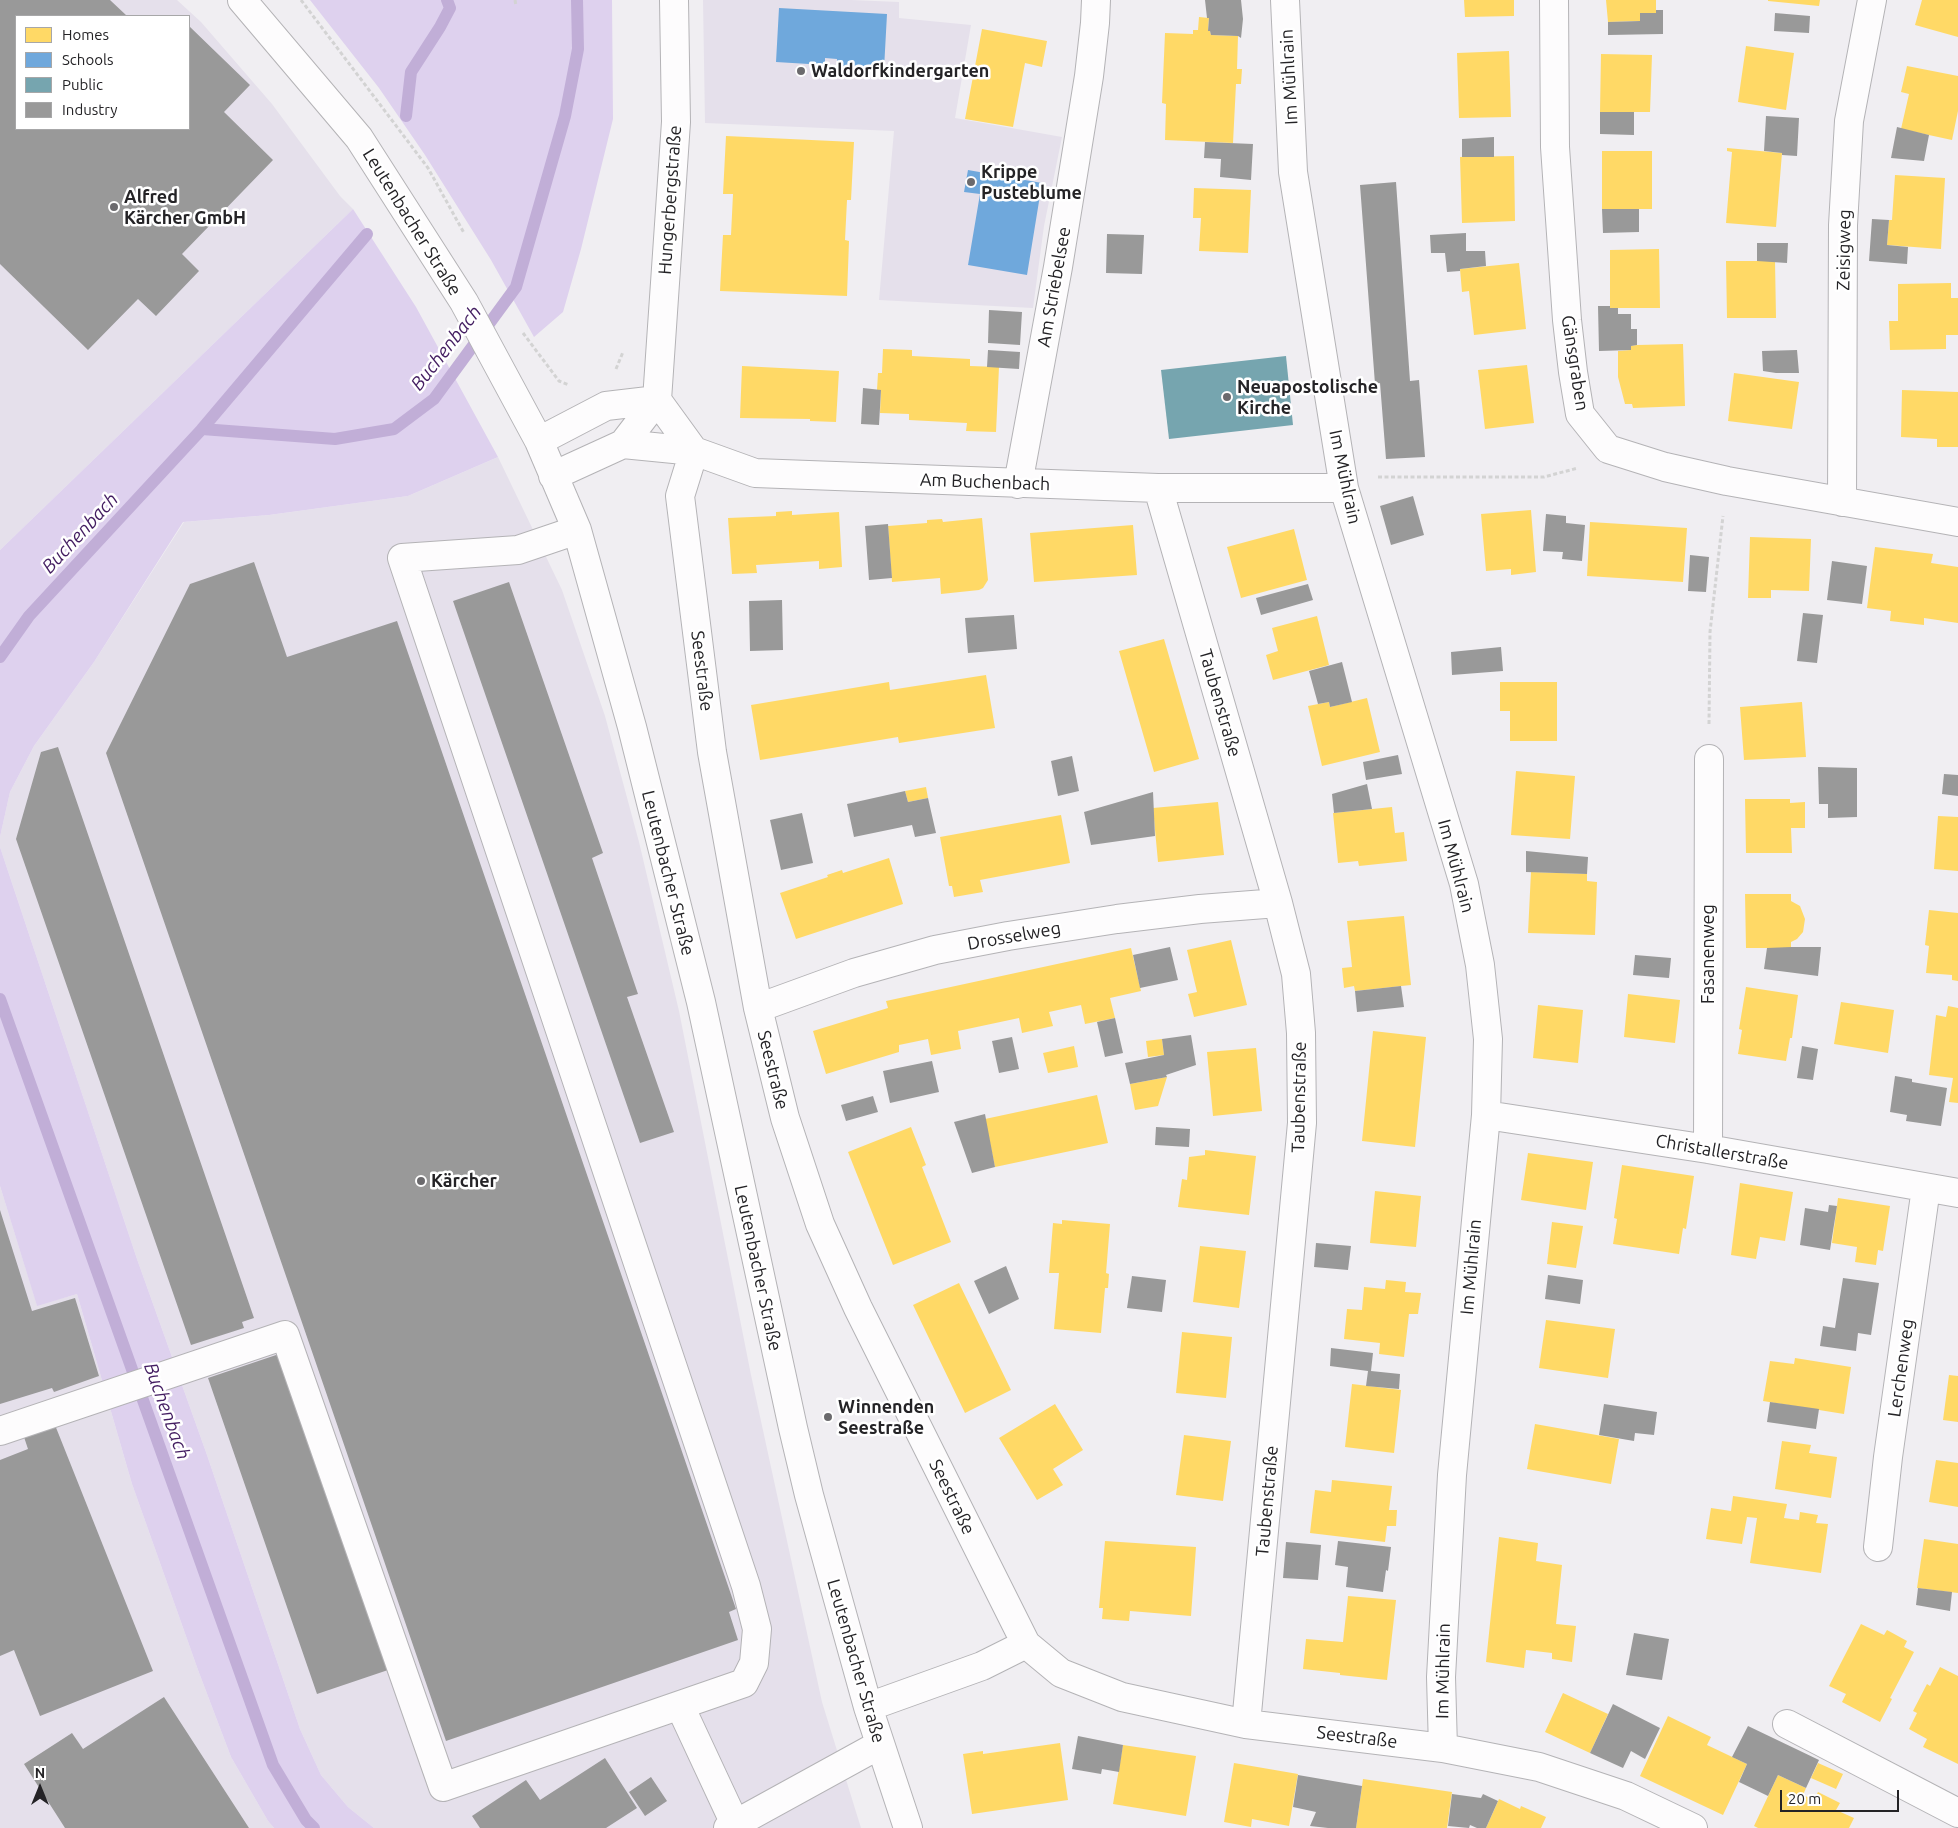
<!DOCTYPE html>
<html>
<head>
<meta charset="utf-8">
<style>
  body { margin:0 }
  #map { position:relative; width:1958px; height:1828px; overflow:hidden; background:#f0eef2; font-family:Ubuntu,sans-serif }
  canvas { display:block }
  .legend { position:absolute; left:15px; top:15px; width:175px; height:115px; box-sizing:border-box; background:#fff; border:1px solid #a7a7a8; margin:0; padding:6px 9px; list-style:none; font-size:15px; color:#242326 }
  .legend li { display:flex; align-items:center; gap:10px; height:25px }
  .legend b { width:25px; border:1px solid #a7a7a8 }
  .north { position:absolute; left:15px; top:1763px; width:50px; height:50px; -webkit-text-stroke:4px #fff; paint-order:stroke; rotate:0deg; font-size:14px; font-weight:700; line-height:20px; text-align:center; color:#242326 }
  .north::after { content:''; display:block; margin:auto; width:18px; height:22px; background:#242326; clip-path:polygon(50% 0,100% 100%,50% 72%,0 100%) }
  .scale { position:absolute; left:1780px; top:1790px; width:119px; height:22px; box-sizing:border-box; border:2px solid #242326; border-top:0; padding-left:6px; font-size:15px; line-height:18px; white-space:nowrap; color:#242326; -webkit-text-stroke:4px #fff; paint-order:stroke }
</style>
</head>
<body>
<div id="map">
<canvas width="1958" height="1828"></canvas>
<ul class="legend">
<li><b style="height:14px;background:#ffd966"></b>Homes</li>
<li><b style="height:14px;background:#6fa8dc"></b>Schools</li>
<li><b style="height:14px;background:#76a5af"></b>Public</li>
<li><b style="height:14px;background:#999"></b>Industry</li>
</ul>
<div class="north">N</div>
<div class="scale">20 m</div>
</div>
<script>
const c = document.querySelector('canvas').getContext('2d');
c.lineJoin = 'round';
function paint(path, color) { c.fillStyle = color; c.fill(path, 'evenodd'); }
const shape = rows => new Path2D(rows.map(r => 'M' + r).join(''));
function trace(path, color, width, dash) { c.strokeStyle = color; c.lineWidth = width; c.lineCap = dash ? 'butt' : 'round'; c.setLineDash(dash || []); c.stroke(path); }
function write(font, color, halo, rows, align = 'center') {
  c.font = font + ' Ubuntu,sans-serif'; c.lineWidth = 5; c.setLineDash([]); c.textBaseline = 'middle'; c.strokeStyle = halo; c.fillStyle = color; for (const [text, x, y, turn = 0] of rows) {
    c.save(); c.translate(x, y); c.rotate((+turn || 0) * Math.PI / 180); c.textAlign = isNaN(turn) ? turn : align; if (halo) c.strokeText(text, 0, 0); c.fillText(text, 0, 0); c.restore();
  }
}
paint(shape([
  [0,0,177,0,201,22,272,104,340,196,353,209,0,550],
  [16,16,189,16,189,129,16,129],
  [703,0,851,0,899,2,899,18,971,25,955,118,1062,137,1044,226,1033,308,879,300,894,131,705,123],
  [498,457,562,590,605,716,639,842,679,1011,751,1375,822,1702,861,1828,374,1828,348,1807,321,1775,300,1729,207,1455,137,1259,0,847,0,837,10,792,34,746,94,662,184,522,269,515,408,496],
  [0,1186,37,1305,77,1294,132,1484,198,1670,231,1757,268,1821,274,1828,0,1828]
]), '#e5e0eb');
paint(shape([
  [310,0,612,0,613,119,581,249,563,312,534,337,491,260,425,155,379,88],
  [353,209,416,307,498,457,408,496,269,515,183,522,94,662,34,746,10,792,0,837,0,550],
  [0,847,137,1259,207,1455,300,1729,321,1775,348,1807,374,1828,274,1828,268,1821,231,1757,198,1670,132,1484,77,1294,37,1306,0,1186]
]), '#ded1ee');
paint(shape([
  [1464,0,1514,0,1514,16,1465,17],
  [1606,0,1656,0,1656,13,1640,13,1640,21,1608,22],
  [1768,0,1820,0,1819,6,1768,1],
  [1922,0,1958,0,1958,37,1915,25],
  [1199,17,1209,18,1208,31,1210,31,1211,35,1238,36,1237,69,1242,69,1241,84,1236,84,1233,143,1165,140,1166,104,1162,103,1165,33,1193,34,1193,30,1198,30],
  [982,29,1047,41,1042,67,1025,63,1013,127,965,119],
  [1746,46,1794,53,1786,110,1738,102],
  [1509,51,1511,117,1459,118,1457,53],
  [1601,54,1652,55,1650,112,1600,112],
  [1907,66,1958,76,1958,111,1952,140,1901,129,1909,94,1901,92],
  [726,136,854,142,851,200,847,200,845,240,849,241,847,296,720,291,723,235,731,235,733,194,723,194],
  [1727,148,1782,153,1776,227,1726,223,1732,152,1727,151],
  [1602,151,1652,151,1652,209,1602,209],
  [1514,156,1515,221,1462,223,1460,157],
  [1895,175,1945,178,1941,249,1887,245,1889,220,1892,220],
  [1194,188,1251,190,1248,253,1199,251,1201,218,1193,218],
  [1659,249,1660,308,1610,308,1610,250],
  [1726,261,1775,261,1776,318,1727,318],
  [1519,263,1526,329,1474,335,1469,291,1462,292,1460,269],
  [1951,283,1951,298,1958,298,1958,335,1946,335,1946,349,1890,350,1889,321,1898,321,1898,284],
  [1683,344,1685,406,1633,408,1632,404,1625,404,1618,377,1618,351,1631,350,1631,346,1637,345],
  [883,349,912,350,912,356,970,359,970,366,999,367,996,432,966,431,967,423,909,420,909,414,880,413,881,390,877,390,878,373,882,373],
  [1527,365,1534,423,1485,429,1478,370],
  [742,366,839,371,836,422,810,421,810,419,740,418],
  [1734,373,1799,382,1792,429,1728,421],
  [1902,390,1958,392,1958,447,1937,447,1937,439,1901,437],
  [1531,510,1536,572,1511,575,1511,569,1486,571,1481,514],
  [792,511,792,515,839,512,842,567,819,569,819,561,756,565,757,573,732,574,728,518,776,516,776,512],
  [982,518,988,580,983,588,979,590,941,594,940,578,892,582,888,526,927,523,927,520,942,519,943,522],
  [1590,522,1687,528,1683,582,1587,576],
  [1133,525,1137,575,1034,582,1030,533],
  [1294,529,1307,580,1241,598,1227,547],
  [1750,537,1811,539,1809,591,1771,590,1771,598,1748,598],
  [1875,547,1933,554,1931,563,1958,567,1958,623,1924,618,1924,625,1890,621,1891,611,1867,608],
  [1317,616,1329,665,1273,680,1266,655,1278,651,1272,628],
  [1164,639,1199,759,1154,772,1119,651],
  [986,675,995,728,899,743,898,737,760,760,751,705,889,682,890,690],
  [1500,682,1557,682,1557,741,1510,741,1510,711,1500,711],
  [1367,698,1380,752,1322,766,1308,706,1329,702,1330,707],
  [1802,702,1806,757,1744,760,1740,707],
  [1516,771,1575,776,1570,839,1511,835],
  [926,787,928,798,908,802,905,791],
  [1745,799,1790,799,1790,803,1805,802,1805,828,1791,828,1792,853,1746,853],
  [1218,802,1224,855,1158,862,1153,808],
  [1392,807,1395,833,1404,832,1407,861,1359,866,1358,861,1338,863,1333,813],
  [1061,815,1070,863,980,880,983,892,954,897,952,886,949,886,940,837],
  [1938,816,1958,817,1958,871,1934,869],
  [889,858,903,904,796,939,780,893,828,877,827,875,842,870,843,873],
  [1531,872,1587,874,1587,881,1597,882,1595,935,1528,933],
  [1745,894,1791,894,1791,901,1800,906,1805,919,1803,932,1797,939,1791,942,1791,948,1746,948],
  [1929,910,1958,913,1958,981,1952,980,1952,975,1926,973,1929,946,1925,945],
  [1404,916,1411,985,1355,991,1354,986,1344,988,1342,968,1352,967,1347,921],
  [1231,940,1247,1005,1194,1017,1188,994,1197,992,1187,950],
  [1131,948,1141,991,1110,998,1115,1018,1085,1024,1081,1005,1049,1012,1053,1026,1022,1033,1019,1018,958,1031,961,1049,931,1055,928,1039,899,1045,899,1052,826,1074,813,1031,888,1008,886,1001],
  [1746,987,1798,995,1792,1038,1790,1038,1786,1061,1738,1054,1742,1030,1739,1029],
  [1628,994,1680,1000,1675,1043,1624,1037],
  [1841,1002,1894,1010,1888,1053,1834,1044],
  [1538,1005,1583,1010,1578,1063,1533,1058],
  [1948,1006,1958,1008,1958,1103,1949,1102,1953,1078,1929,1075,1936,1015,1946,1017],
  [1373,1031,1426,1037,1415,1147,1362,1141],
  [1162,1039,1164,1055,1148,1057,1146,1041],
  [1074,1046,1078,1067,1048,1073,1043,1053],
  [1256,1048,1262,1111,1213,1116,1207,1052],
  [1167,1077,1158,1106,1135,1110,1130,1084],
  [1097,1095,1108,1143,995,1167,985,1119],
  [911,1127,926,1165,922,1167,951,1242,893,1265,848,1152],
  [1205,1150,1256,1156,1249,1215,1178,1207,1182,1179,1187,1180,1189,1157,1205,1155],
  [1528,1153,1593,1162,1586,1210,1521,1200],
  [1622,1165,1694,1176,1686,1229,1683,1228,1679,1254,1613,1244,1617,1219,1614,1218],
  [1740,1183,1793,1192,1785,1241,1760,1237,1756,1259,1731,1255],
  [1375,1191,1421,1196,1416,1247,1370,1243],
  [1838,1198,1890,1206,1883,1251,1878,1250,1876,1265,1855,1262,1857,1247,1832,1243],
  [1062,1220,1110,1224,1106,1273,1109,1274,1108,1288,1105,1288,1101,1333,1054,1329,1059,1273,1049,1273,1053,1223,1062,1224],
  [1552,1222,1583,1226,1576,1268,1547,1264],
  [1200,1246,1246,1251,1239,1308,1193,1302],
  [1386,1280,1406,1282,1405,1292,1421,1293,1418,1314,1409,1314,1404,1357,1379,1354,1380,1343,1344,1339,1347,1309,1362,1310,1364,1287,1385,1289],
  [959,1283,1011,1390,965,1413,913,1305],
  [1546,1320,1615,1329,1608,1378,1539,1368],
  [1182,1332,1232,1337,1226,1398,1176,1393],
  [1795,1358,1851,1367,1844,1414,1763,1401,1770,1361,1794,1364],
  [1949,1375,1958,1376,1958,1422,1943,1420],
  [1352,1384,1401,1390,1394,1453,1345,1447],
  [1055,1404,1083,1450,1053,1469,1063,1485,1037,1500,999,1438],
  [1535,1424,1619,1439,1611,1484,1527,1469],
  [1184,1435,1231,1441,1223,1501,1176,1495],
  [1782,1441,1811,1445,1809,1453,1837,1457,1831,1498,1775,1489],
  [1936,1460,1958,1463,1958,1507,1929,1502],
  [1332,1480,1392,1486,1389,1510,1397,1510,1396,1526,1387,1526,1385,1542,1310,1533,1315,1490,1331,1492],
  [1733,1496,1787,1504,1784,1518,1799,1520,1800,1512,1818,1515,1816,1523,1828,1524,1821,1573,1750,1563,1757,1518,1747,1517,1742,1544,1706,1539,1711,1508,1731,1511],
  [1499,1537,1538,1543,1536,1561,1562,1565,1556,1624,1576,1626,1572,1662,1552,1659,1552,1653,1526,1650,1524,1668,1486,1662],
  [1924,1539,1958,1544,1958,1593,1917,1588],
  [1105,1541,1196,1547,1191,1616,1130,1611,1129,1621,1102,1619,1103,1608,1099,1608],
  [1348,1596,1396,1600,1387,1680,1340,1675,1340,1673,1303,1669,1306,1639,1343,1642],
  [1861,1624,1884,1635,1887,1630,1907,1641,1904,1647,1914,1652,1890,1698,1892,1699,1880,1722,1842,1702,1846,1694,1829,1686],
  [1940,1667,1958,1676,1958,1764,1923,1747,1927,1739,1909,1729,1917,1713,1913,1711,1927,1684,1930,1686],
  [1563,1693,1608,1714,1590,1753,1545,1732],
  [1668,1716,1711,1737,1707,1745,1747,1764,1723,1815,1640,1776],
  [1060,1743,1068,1800,972,1814,963,1754,983,1751,983,1754],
  [1123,1745,1196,1756,1186,1816,1113,1804],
  [1234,1763,1298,1774,1289,1826,1252,1819,1251,1827,1224,1822],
  [1818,1763,1843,1774,1836,1789,1811,1778],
  [1778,1775,1806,1788,1803,1795,1814,1800,1818,1792,1840,1803,1836,1810,1854,1818,1849,1828,1758,1828,1754,1826],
  [1363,1779,1452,1792,1447,1828,1356,1828],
  [1499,1799,1520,1809,1521,1806,1546,1817,1541,1828,1486,1828]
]), '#ffd966');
paint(shape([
  [779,8,887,14,884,69,837,66,837,59,825,58,825,65,776,62],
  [968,170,1042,183,1027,275,968,265,980,194,964,192]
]), '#6fa8dc');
paint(shape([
  [1286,356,1293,425,1169,439,1161,370]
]), '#76a5af');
paint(shape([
  [0,0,110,0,127,16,16,16,16,129,189,129,189,26,250,85,224,112,273,160,182,254,199,271,156,316,138,299,88,350,0,264],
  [1205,0,1241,0,1243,19,1241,38,1238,36,1211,35,1210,31,1208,31,1209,18,1207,18],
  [1656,10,1663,10,1663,34,1608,35,1608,22,1640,21,1640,13,1656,13],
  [1775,13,1810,16,1809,33,1774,31],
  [1600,112,1634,112,1634,135,1600,134],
  [1766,116,1799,118,1797,156,1782,155,1782,153,1764,151],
  [1897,127,1929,135,1924,161,1891,158],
  [1494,137,1494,157,1462,157,1462,139],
  [1205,142,1253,144,1251,180,1220,177,1221,159,1204,158],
  [1396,182,1410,381,1419,380,1425,457,1386,459,1380,383,1375,384,1360,185],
  [1602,209,1639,209,1639,232,1603,233],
  [1872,219,1889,220,1887,245,1908,247,1907,264,1869,261],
  [1466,233,1466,251,1485,251,1486,266,1460,269,1460,271,1447,272,1445,253,1431,253,1430,235],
  [1107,234,1144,235,1142,274,1106,273],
  [1757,243,1788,243,1787,263,1757,261],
  [1598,306,1610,306,1610,308,1618,308,1618,314,1631,314,1631,329,1637,329,1637,345,1631,346,1631,350,1599,351],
  [989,310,1022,312,1020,345,988,343],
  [988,350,1020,352,1019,369,987,367],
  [1797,350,1799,373,1776,373,1763,371,1762,351],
  [863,388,881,390,879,425,861,424],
  [1413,496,1424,535,1391,545,1380,506],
  [1546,514,1566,516,1566,523,1585,525,1582,561,1562,559,1563,552,1543,551],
  [888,524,892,578,869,580,865,526],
  [1690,555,1709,557,1706,592,1688,591],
  [1832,561,1867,566,1862,604,1827,600],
  [254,562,287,657,397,621,736,1609,729,1612,738,1640,446,1741,106,753,190,584],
  [509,582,603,853,592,858,638,994,627,997,674,1132,640,1143,453,601],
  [1308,584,1313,600,1261,615,1256,598],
  [782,600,783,650,750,651,749,601],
  [1803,613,1823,615,1817,663,1797,661],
  [1014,615,1017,649,968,653,965,618],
  [1501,647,1503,671,1452,675,1451,652],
  [1342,662,1352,702,1330,707,1329,702,1318,704,1309,671],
  [58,747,254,1318,242,1322,244,1328,191,1345,16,839,41,752],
  [1398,755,1402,774,1366,780,1363,762],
  [1072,756,1079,791,1058,796,1051,761],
  [1818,767,1857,768,1857,817,1828,818,1828,804,1819,804],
  [1944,774,1958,775,1958,796,1942,794],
  [1367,784,1372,809,1334,813,1332,794],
  [905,791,908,802,928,798,936,833,915,837,912,825,854,837,847,804],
  [1153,792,1155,836,1091,845,1084,812],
  [802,813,813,863,781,870,770,820],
  [1526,851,1588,857,1587,874,1526,872],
  [1170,947,1178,980,1140,988,1133,955],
  [1791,947,1821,947,1818,976,1764,969,1767,948],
  [1635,955,1671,958,1669,978,1633,975],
  [1401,986,1404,1007,1357,1012,1355,991],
  [1115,1018,1123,1053,1105,1057,1097,1022],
  [1191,1035,1196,1065,1166,1075,1167,1077,1130,1084,1125,1063,1164,1055,1162,1039],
  [1012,1037,1019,1069,999,1073,992,1041],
  [1802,1046,1818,1049,1813,1080,1797,1078],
  [932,1061,939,1092,890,1103,883,1071],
  [1895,1076,1912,1079,1912,1082,1947,1088,1941,1126,1906,1121,1907,1115,1890,1112],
  [873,1096,878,1112,846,1121,841,1105],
  [985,1114,995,1167,972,1173,954,1122],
  [1156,1127,1190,1129,1189,1147,1155,1145],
  [1829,1205,1837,1206,1830,1250,1800,1245,1805,1208,1828,1212],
  [0,1210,32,1311,75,1298,99,1376,54,1392,52,1388,0,1404],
  [1316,1243,1351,1246,1348,1270,1314,1267],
  [1006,1266,1019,1299,989,1314,974,1281],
  [1548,1275,1583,1280,1580,1304,1545,1299],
  [1132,1276,1166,1280,1162,1312,1127,1308],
  [1843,1278,1879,1283,1871,1335,1858,1333,1856,1351,1820,1346,1823,1326,1835,1328],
  [1331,1348,1373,1353,1371,1371,1400,1374,1399,1389,1366,1386,1368,1371,1330,1366],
  [282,1353,391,1669,317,1694,208,1378],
  [1770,1402,1819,1409,1816,1429,1767,1422],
  [1604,1404,1657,1412,1654,1435,1635,1433,1634,1441,1599,1435],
  [53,1420,153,1671,40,1716,14,1650,0,1656,0,1460,28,1449,22,1431],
  [1338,1541,1391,1547,1388,1571,1386,1570,1383,1592,1346,1587,1348,1567,1335,1565],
  [1286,1542,1321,1545,1318,1580,1283,1578],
  [1918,1588,1952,1592,1950,1611,1916,1605],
  [1634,1633,1669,1639,1662,1680,1626,1675],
  [164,1697,249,1828,65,1828,24,1764,72,1733,83,1749],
  [1613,1704,1660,1728,1645,1759,1631,1751,1623,1768,1590,1753],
  [1748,1726,1819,1760,1806,1788,1778,1775,1768,1796,1739,1782,1747,1764,1732,1757],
  [1078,1736,1123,1745,1119,1772,1102,1769,1101,1774,1072,1769],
  [605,1758,637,1808,606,1828,480,1828,472,1816,526,1780,540,1800],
  [1298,1775,1362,1786,1356,1828,1328,1828,1310,1826,1316,1812,1293,1807],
  [651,1777,667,1801,645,1816,629,1792],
  [1452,1794,1481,1798,1483,1794,1498,1801,1486,1828,1477,1828,1470,1825,1469,1828,1448,1826]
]), '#999');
trace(shape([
  [406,116,411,72,440,27,450,8,447,0],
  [202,429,367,234],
  [0,657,29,616,202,429,335,439,394,429,434,399,516,287,565,116,578,49,577,0],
  [0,999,273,1765,306,1820,314,1828]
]), '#c1aed7', 12);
const minor = shape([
  [242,0,359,138,464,302,539,441,577,530,632,727,701,1002,793,1428,809,1495,868,1707,908,1828],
  [1285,0,1293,172,1344,488,1464,884,1480,965,1488,1039,1486,1115,1452,1475,1441,1677,1443,1748],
  [1554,0,1555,147,1567,320,1573,372,1580,414,1608,449,1665,467,1727,481,1958,522],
  [657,400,694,451,755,473,1158,488,1344,488],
  [657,400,676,122,674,0],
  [539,441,606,406,657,400],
  [623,444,694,451,680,496,712,752,758,1008,785,1118,820,1224,858,1308,1026,1644,1061,1673,1122,1697,1246,1724,1443,1748,1539,1767,1626,1796,1693,1828],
  [553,476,623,444,657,400],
  [1018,484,1058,267,1089,76,1095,23,1096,0],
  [1158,488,1278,903,1296,974,1301,1033,1302,1123,1246,1724],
  [1842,502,1843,225,1849,121,1872,0],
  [758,1008,854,973,935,950,1008,936,1117,919,1200,909,1278,903],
  [1486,1115,1708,1149,1958,1193],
  [1708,1149,1709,759],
  [0,1431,285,1335,443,1787,744,1683,754,1663,757,1629,746,1586,402,558,518,550,577,530],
  [1878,1547,1888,1457,1926,1188],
  [680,1706,735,1824],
  [868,1707,982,1666,1026,1644],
  [1787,1724,1958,1813],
  [728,1828,879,1745]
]);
trace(minor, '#b4b3b6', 30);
trace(shape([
  [301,0,428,168,464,233],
  [515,0,516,6],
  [523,333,559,381,569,385],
  [616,369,623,352],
  [1378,477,1544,477,1578,468],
  [1709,724,1710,632,1723,516]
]), '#d3d3d3', 3, [4, 2.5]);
trace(minor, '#fdfcfd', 28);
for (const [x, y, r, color] of [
  [801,71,5,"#6b6a6d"],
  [971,182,5,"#6b6a6d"],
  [114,207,5,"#6b6a6d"],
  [1227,397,5,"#6b6a6d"],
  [421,1181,5,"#6b6a6d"],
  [828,1417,5,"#6b6a6d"]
]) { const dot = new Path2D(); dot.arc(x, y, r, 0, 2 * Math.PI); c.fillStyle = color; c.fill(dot); trace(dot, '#fff', 2); }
write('bold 18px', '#242326', '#fff', [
  ["Waldorfkindergarten",811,71],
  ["Krippe",981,172],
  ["Pusteblume",981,193],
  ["Alfred",124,197],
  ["Kärcher GmbH",124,218],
  ["Neuapostolische",1237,387],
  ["Kirche",1237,408],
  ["Kärcher",431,1181],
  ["Winnenden",838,1407],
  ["Seestraße",838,1428]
], 'left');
write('18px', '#242326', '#fff', [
  ["Im Mühlrain",1289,77,-93],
  ["Hungerbergstraße",670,200,-86],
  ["Leutenbacher Straße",412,222,58],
  ["Zeisigweg",1844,250,-89],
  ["Am Striebelsee",1054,287,-80],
  ["Gänsgraben",1575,363,81],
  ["Im Mühlrain",1345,477,78],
  ["Am Buchenbach",985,482,2],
  ["Seestraße",702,671,83],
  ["Taubenstraße",1220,703,74],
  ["Im Mühlrain",1456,866,75],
  ["Leutenbacher Straße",668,873,76],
  ["Drosselweg",1014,936,-10],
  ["Fasanenweg",1708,954,-90],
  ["Seestraße",773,1070,76],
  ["Taubenstraße",1299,1097,-89],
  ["Christallerstraße",1722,1152,10],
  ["Im Mühlrain",1471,1267,-85],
  ["Leutenbacher Straße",758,1268,78],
  ["Lerchenweg",1901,1368,-82],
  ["Seestraße",952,1497,64],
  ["Taubenstraße",1267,1501,-85],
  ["Leutenbacher Straße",856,1661,74],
  ["Im Mühlrain",1443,1671,-89],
  ["Seestraße",1357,1737,7]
]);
write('italic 19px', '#431d61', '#fff', [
  ["Buchenbach",446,348,-52],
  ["Buchenbach",80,533,-47],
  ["Buchenbach",167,1411,70]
]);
</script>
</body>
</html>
